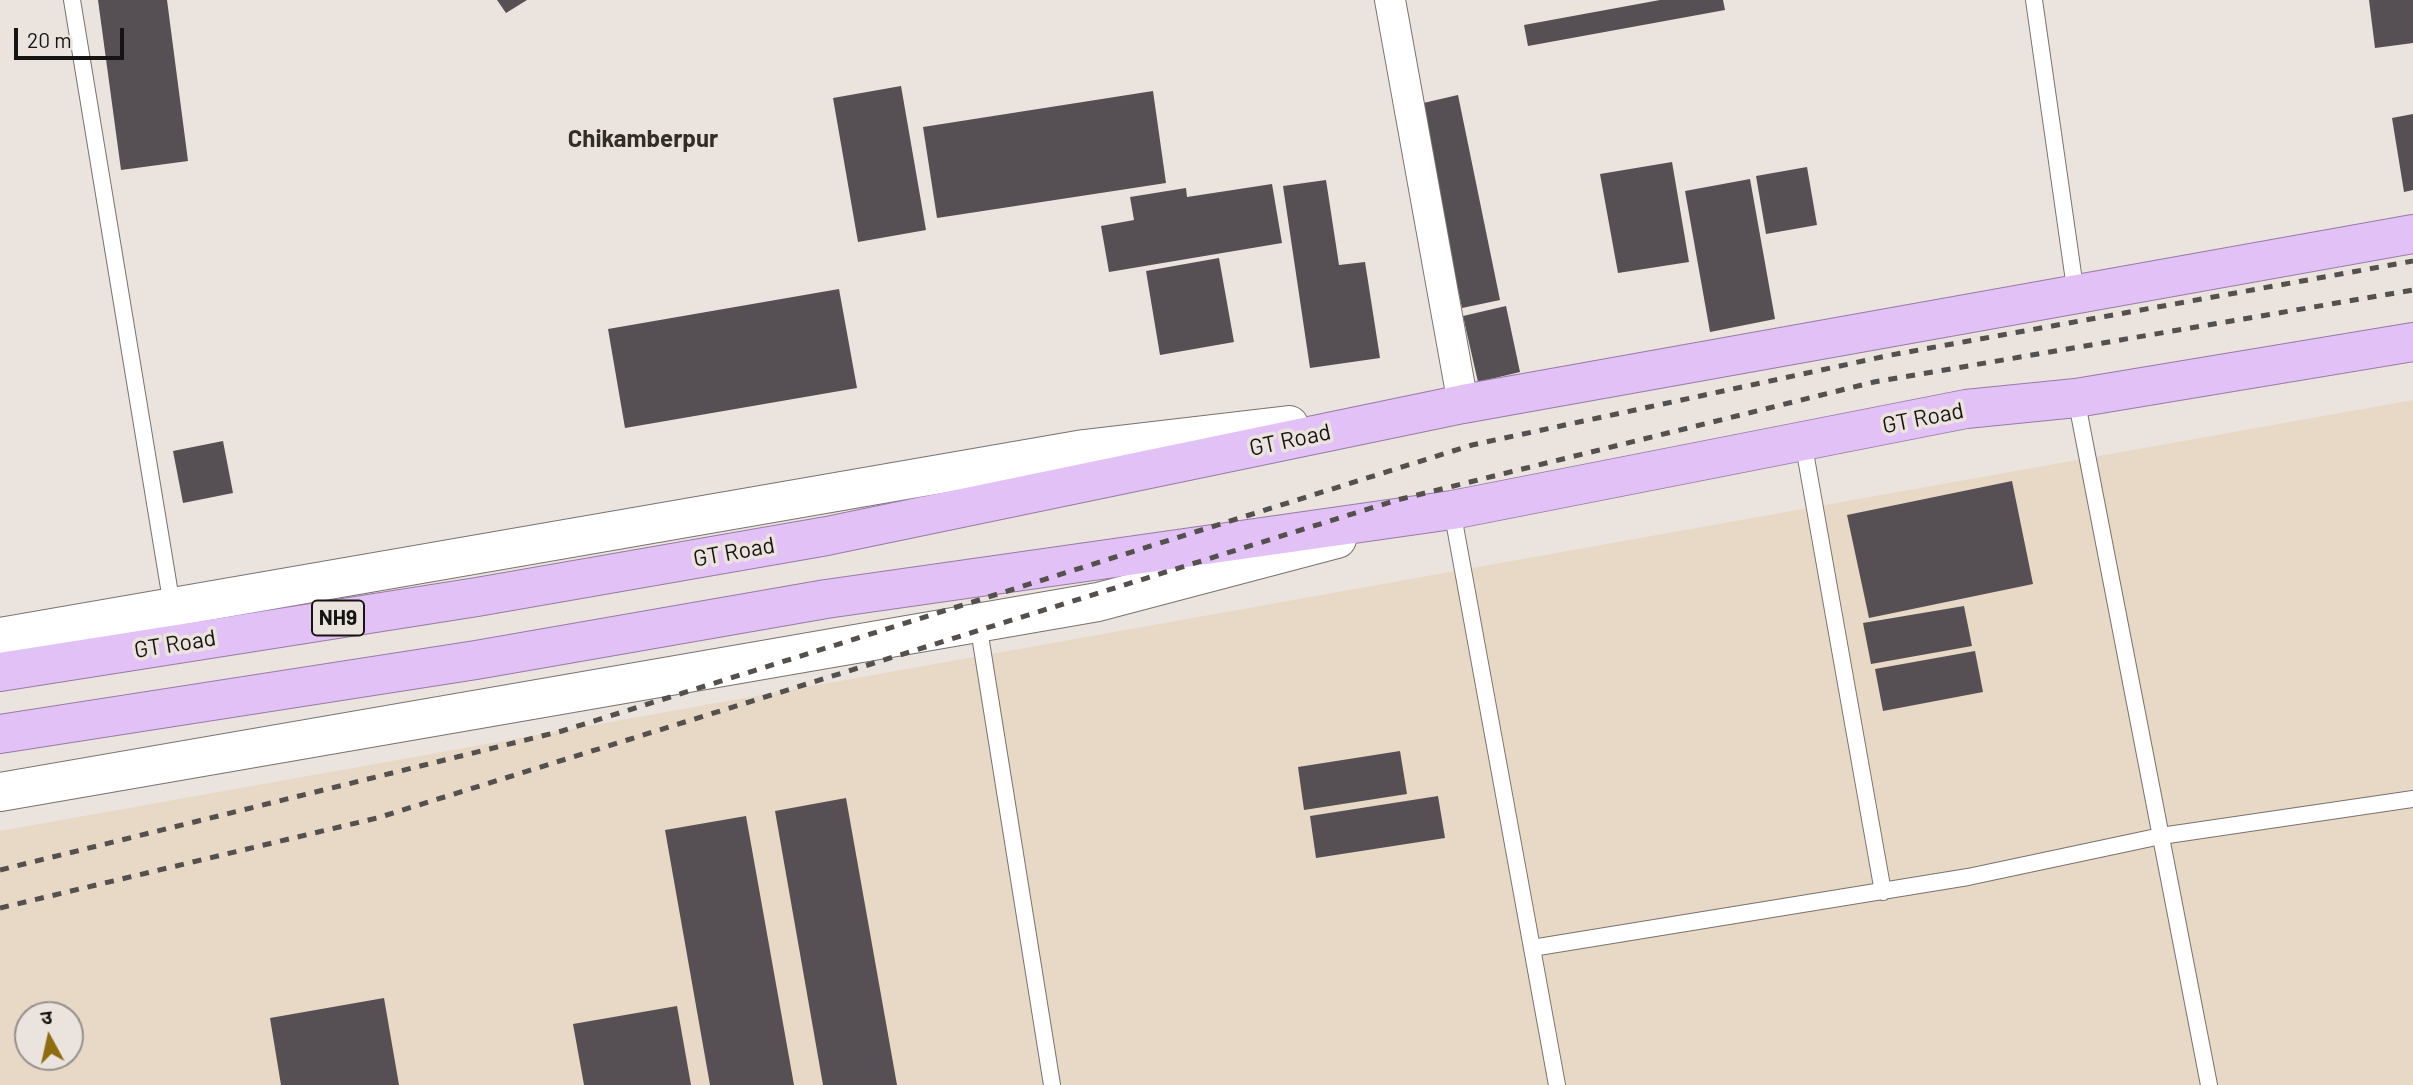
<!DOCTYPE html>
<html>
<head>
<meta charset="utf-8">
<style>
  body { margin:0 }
  #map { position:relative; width:2413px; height:1085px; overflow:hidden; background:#ebe3dd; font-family:Barlow,"Noto Sans Devanagari",sans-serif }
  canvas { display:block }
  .north { position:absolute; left:14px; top:1001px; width:70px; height:70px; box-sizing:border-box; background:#ebe3dd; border:2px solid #96908c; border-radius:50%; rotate:352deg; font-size:19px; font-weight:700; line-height:28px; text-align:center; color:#161412 }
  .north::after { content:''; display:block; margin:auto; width:24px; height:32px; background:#8e6d11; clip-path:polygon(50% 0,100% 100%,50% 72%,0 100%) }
  .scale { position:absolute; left:14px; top:28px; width:110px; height:32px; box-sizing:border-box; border:4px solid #161412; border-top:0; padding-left:9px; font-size:21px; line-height:24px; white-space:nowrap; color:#161412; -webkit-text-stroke:5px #ebe3dd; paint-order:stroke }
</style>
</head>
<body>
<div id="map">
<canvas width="2413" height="1085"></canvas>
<div class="north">उ</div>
<div class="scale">20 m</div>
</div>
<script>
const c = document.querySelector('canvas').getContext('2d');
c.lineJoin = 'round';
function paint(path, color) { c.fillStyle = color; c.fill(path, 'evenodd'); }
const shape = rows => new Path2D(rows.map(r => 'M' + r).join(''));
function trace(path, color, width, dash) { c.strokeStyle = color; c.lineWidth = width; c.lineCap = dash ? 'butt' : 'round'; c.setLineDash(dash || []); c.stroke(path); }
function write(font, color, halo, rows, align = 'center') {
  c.font = font + ' Barlow,sans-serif'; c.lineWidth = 7; c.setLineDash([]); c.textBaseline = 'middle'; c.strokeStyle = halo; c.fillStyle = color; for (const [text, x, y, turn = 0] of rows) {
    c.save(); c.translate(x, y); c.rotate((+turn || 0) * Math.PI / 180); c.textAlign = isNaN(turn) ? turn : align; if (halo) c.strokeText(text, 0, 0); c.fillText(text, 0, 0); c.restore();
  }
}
paint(shape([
  [2413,400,2413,1085,0,1085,0,831],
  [28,1015,70,1015,70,1057,28,1057]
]), '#e8d8c6');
paint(shape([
  [98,0,167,0,188,161,121,170],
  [497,0,527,0,506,13],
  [1660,0,1723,0,1725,10,1528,46,1524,25],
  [2369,0,2413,0,2413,43,2375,48],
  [901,86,926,230,858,242,833,98],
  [1153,91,1166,183,937,218,923,127],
  [1458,95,1500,300,1462,308,1419,104],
  [2413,114,2413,190,2404,192,2392,118],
  [1672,162,1689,262,1618,273,1600,174],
  [1807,167,1817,225,1766,234,1756,176],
  [1750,179,1775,319,1710,332,1685,191],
  [1326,180,1339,265,1365,262,1380,358,1310,368,1283,186],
  [1272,184,1282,243,1109,272,1101,226,1134,220,1130,197,1186,188,1187,197],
  [1219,258,1234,342,1160,355,1146,271],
  [839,289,857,388,625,428,608,329],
  [1506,306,1520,372,1478,382,1463,316],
  [223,441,233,493,183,503,173,451],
  [2012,481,2033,584,1869,618,1847,515],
  [1964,606,1972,646,1871,664,1863,623],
  [1975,651,1983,692,1883,711,1875,669],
  [1400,751,1407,794,1304,810,1298,767],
  [1438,796,1445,838,1316,858,1310,816],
  [846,798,897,1085,823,1085,775,811],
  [746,816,794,1085,710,1085,665,830],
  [384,998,399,1085,281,1085,270,1018],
  [677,1006,691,1085,584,1085,573,1024]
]), '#564f53');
const service = shape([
  [72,0,172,606],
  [2034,0,2076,295],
  [2076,398,2209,1085],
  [1803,441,1883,892],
  [1452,510,1557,1085],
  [978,623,1052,1085],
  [1532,948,1968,877,2161,836,2413,799]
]);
const minor = shape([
  [1390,0,1463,404]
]);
const secondary = shape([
  [0,637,1084,449,1289,425],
  [0,792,1098,602,1337,539]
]);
const trunk = shape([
  [0,672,477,597,827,536,1463,404,2413,234],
  [0,734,476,660,826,599,1452,510,1966,409,2076,398,2413,342]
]);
trace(service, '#79726d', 18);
trace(minor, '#79726d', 32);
trace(secondary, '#79726d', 40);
trace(trunk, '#967ba5', 40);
trace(service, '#fff', 16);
trace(minor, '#fff', 30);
trace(secondary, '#fff', 38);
trace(trunk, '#e2c2f6', 38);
trace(shape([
  [0,870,562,731,1472,445,1891,355,2413,261],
  [0,908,377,818,1397,500,1874,382,2413,290]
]), '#54504d', 5, [9, 9]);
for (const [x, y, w] of [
  [338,618,52]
]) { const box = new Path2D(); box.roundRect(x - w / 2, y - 17.5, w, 35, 5); c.fillStyle = '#ebe3dd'; c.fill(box); trace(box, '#161412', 2); }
write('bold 21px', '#161412', null, [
  ["NH9",338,618]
]);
write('23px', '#161412', '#ebe3dd', [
  ["GT Road",1923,418,-11],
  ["GT Road",1290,440,-12],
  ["GT Road",734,552,-10],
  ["GT Road",175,644,-9]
]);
write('bold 24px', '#332d28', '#ebe3dd', [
  ["Chikamberpur",643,139]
]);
</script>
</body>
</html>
